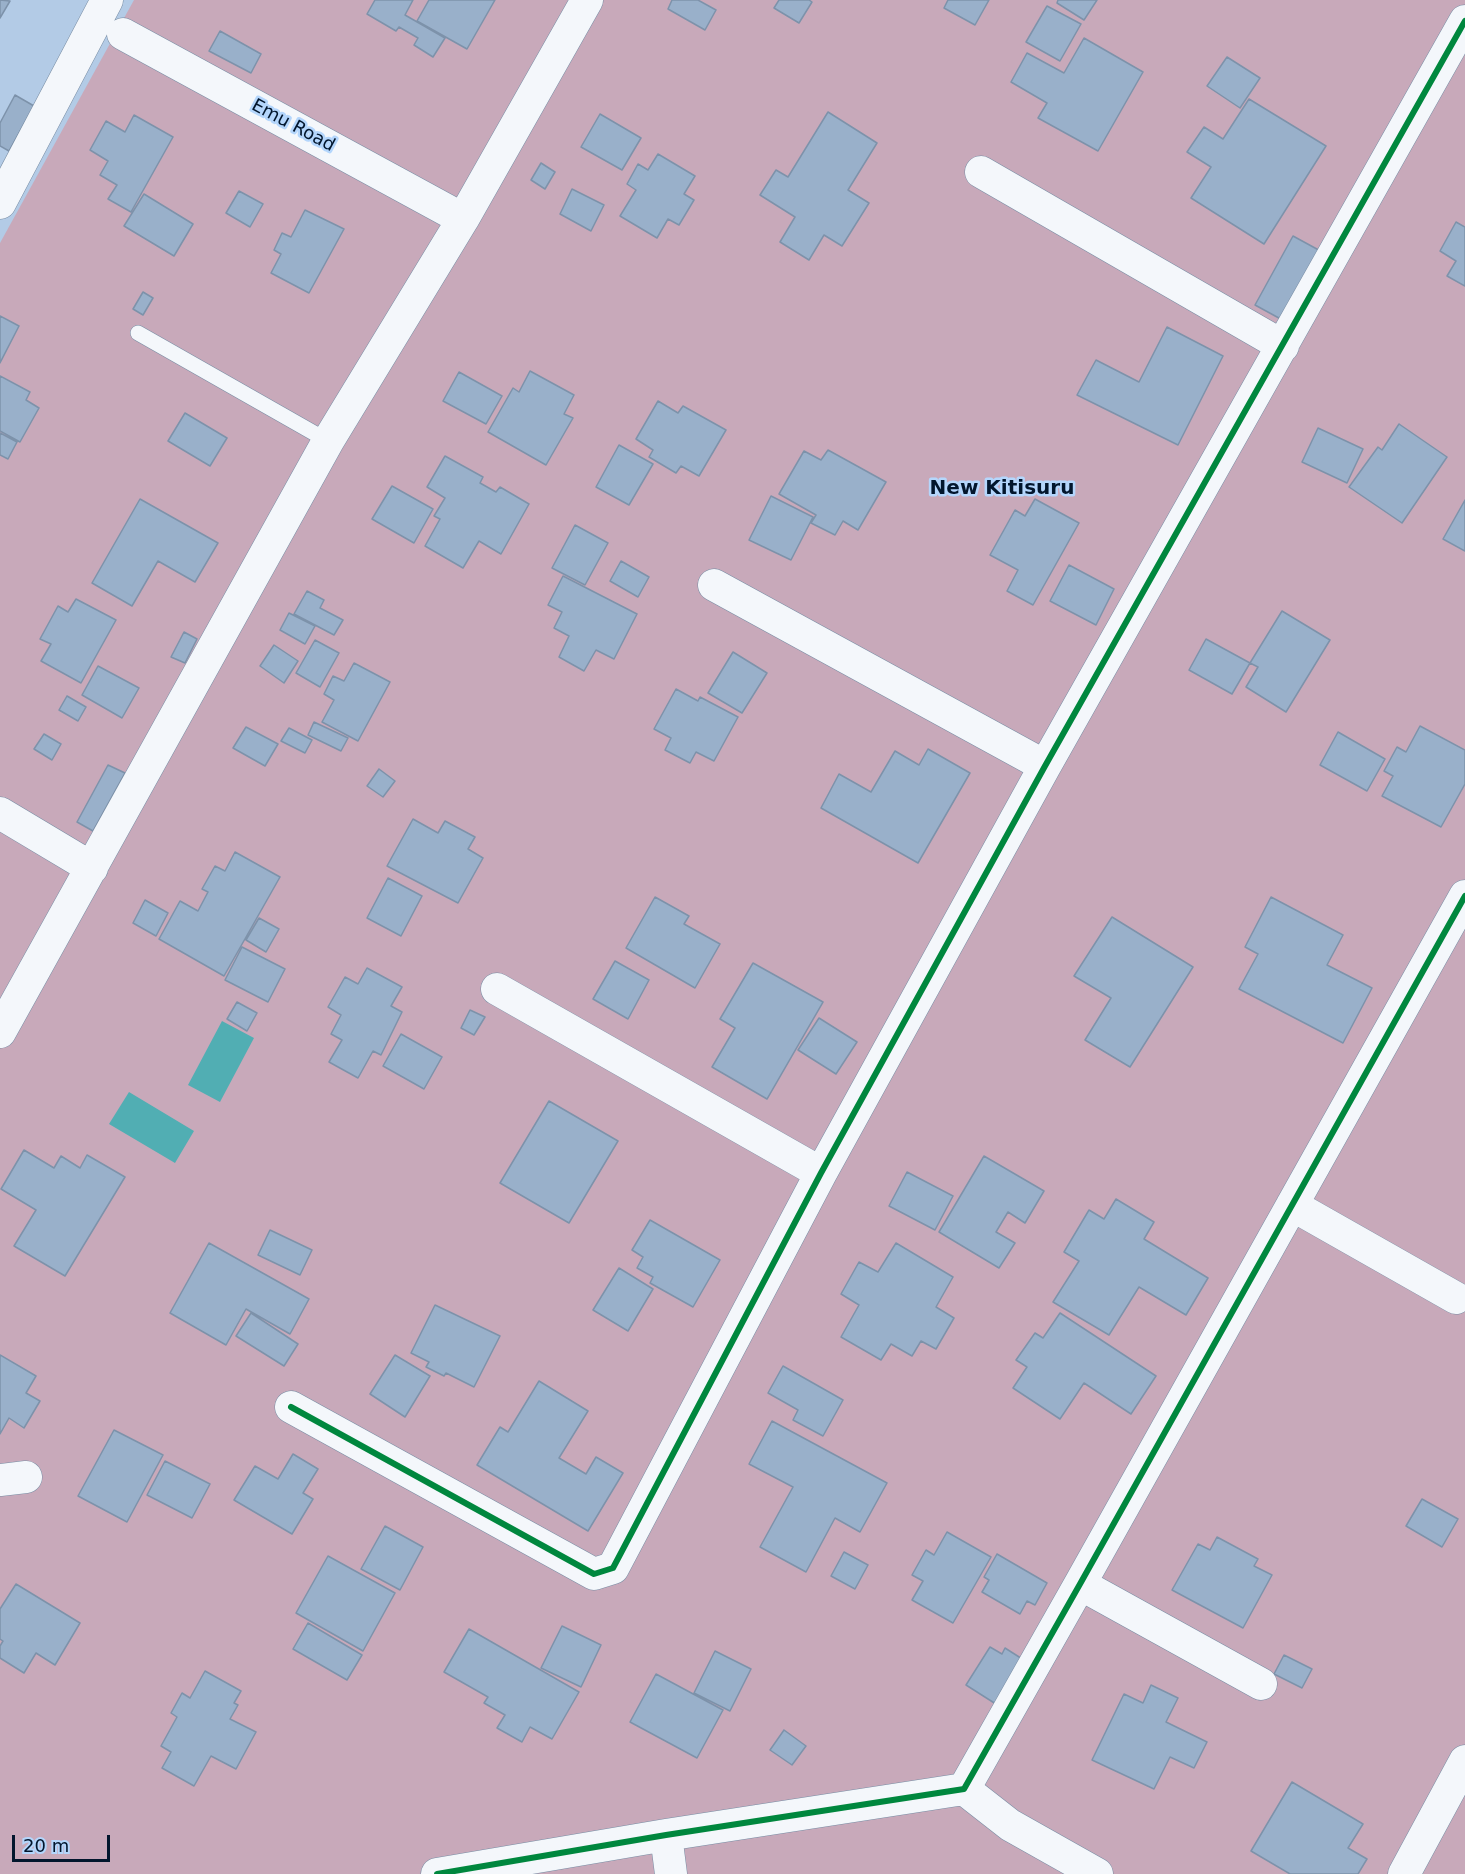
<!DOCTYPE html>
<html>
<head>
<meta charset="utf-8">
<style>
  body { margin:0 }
  #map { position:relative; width:1465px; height:1874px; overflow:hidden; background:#b3cbe6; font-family:"DejaVu Sans",sans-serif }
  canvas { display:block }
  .scale { position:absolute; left:12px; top:1835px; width:98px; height:27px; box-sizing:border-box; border:3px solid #02162d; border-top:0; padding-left:8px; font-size:18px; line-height:21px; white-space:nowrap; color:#02162d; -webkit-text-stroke:4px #b4d6fc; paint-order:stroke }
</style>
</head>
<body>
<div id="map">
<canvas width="1465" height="1874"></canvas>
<div class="scale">20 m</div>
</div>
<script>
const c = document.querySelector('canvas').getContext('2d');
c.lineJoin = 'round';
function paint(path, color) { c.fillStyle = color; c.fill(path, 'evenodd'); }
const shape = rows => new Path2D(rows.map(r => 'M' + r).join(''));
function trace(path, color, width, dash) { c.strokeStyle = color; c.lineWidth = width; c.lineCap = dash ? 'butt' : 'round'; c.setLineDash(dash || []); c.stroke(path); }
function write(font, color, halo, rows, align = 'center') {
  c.font = font + ' "DejaVu Sans",sans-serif'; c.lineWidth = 5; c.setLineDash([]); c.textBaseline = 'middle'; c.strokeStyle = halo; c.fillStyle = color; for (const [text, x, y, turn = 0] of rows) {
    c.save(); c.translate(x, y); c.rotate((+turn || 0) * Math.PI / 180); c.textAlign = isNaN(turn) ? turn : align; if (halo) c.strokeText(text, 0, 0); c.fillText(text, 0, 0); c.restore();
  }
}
paint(shape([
  [134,0,1465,0,1465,1874,0,1874,0,243]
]), '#c8a9ba');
paint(shape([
  [222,1021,254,1038,220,1102,188,1085],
  [129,1092,194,1131,175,1163,109,1124]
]), '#51aeb3');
const building = shape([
  [0,0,10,1,0,18,0,0],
  [375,0,413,0,405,15,445,38,433,57,414,45,418,38,399,27,396,31,367,14,375,0],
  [429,0,495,0,467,49,417,21,429,0],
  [672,0,698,0,716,10,705,30,668,9,672,0],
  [779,0,809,0,812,2,799,23,774,8,779,0],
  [948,0,989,0,975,25,944,8,948,0],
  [1058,0,1097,0,1084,20,1057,3,1058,0],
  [1047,6,1081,24,1060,61,1026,42,1047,6],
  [220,31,261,54,251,73,209,51,220,31],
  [1084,38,1143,72,1098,151,1038,118,1047,103,1011,82,1027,53,1064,73,1084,38],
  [1227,57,1260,78,1240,108,1207,86,1227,57],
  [15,95,34,106,9,151,0,146,0,123,15,95],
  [1249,99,1326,146,1264,244,1191,198,1211,167,1187,152,1204,127,1223,139,1249,99],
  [828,112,877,143,848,190,869,203,842,246,824,235,809,260,780,242,795,217,760,195,776,170,788,177,828,112],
  [600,114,641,138,622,170,581,147,600,114],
  [134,115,173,137,131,212,108,199,117,185,100,175,108,161,90,150,106,121,125,132,134,115],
  [658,154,695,176,684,194,694,200,679,225,668,219,657,238,620,216,636,190,627,184,638,164,648,170,658,154],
  [541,163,555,172,545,189,531,180,541,163],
  [572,189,604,205,591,231,560,214,572,189],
  [239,191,263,204,250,227,226,213,239,191],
  [144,194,193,224,174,256,124,226,144,194],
  [305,210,344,229,309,293,271,273,281,254,274,250,282,233,291,237,305,210],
  [1456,222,1465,227,1465,286,1447,276,1456,261,1440,251,1456,222],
  [1293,236,1326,254,1288,323,1255,305,1293,236],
  [143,292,153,298,143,315,133,309,143,292],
  [0,316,19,326,0,363,0,316],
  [1167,327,1223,356,1178,445,1077,395,1096,360,1139,382,1167,327],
  [530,371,574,395,564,414,573,418,546,465,488,432,513,388,519,392,530,371],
  [459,372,502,396,486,424,443,401,459,372],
  [0,376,30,392,26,400,39,408,20,442,0,431,0,376],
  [658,401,678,413,683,406,726,430,699,476,681,466,676,473,649,457,653,450,636,439,658,401],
  [185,413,227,438,210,466,168,441,185,413],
  [1399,424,1447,457,1402,523,1349,487,1378,447,1382,450,1399,424],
  [1318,428,1363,449,1347,483,1302,462,1318,428],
  [0,433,17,442,8,459,0,455,0,433],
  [619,445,653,464,629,505,596,487,619,445],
  [828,450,886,482,858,530,843,521,835,535,811,523,816,515,779,494,804,451,821,460,828,450],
  [445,456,483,477,480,483,496,492,500,487,529,504,501,554,479,541,463,568,425,546,440,519,434,516,445,498,427,487,445,456],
  [392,486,433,509,414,543,372,519,392,486],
  [771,496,813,517,791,560,749,540,771,496],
  [140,499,218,543,195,582,158,561,132,606,92,583,140,499],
  [1035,499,1079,523,1033,605,1007,591,1018,570,990,555,1015,510,1025,516,1035,499],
  [1465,500,1465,551,1443,539,1465,500],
  [575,525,608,543,585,585,552,568,575,525],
  [621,561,649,577,638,597,610,581,621,561],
  [1069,565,1114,589,1096,625,1050,601,1069,565],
  [563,576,637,614,614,659,596,650,584,671,559,657,569,636,554,628,562,612,548,605,563,576],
  [307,591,324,600,320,608,343,620,334,635,294,614,307,591],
  [76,599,116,620,81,683,41,661,51,644,40,639,58,606,68,612,76,599],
  [1282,611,1330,640,1286,712,1246,687,1258,667,1250,663,1282,611],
  [289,613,315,626,305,644,280,630,289,613],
  [184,632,197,639,185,663,171,657,184,632],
  [1206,639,1250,663,1232,694,1189,670,1206,639],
  [315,640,339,653,320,687,296,673,315,640],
  [274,645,298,661,284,683,260,666,274,645],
  [733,652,767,673,742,713,708,693,733,652],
  [354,663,390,682,358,741,322,722,334,700,324,694,333,676,344,681,354,663],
  [98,666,139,688,122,718,82,695,98,666],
  [676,689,698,701,700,697,738,717,714,761,696,752,690,763,665,750,671,738,654,729,676,689],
  [67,696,86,707,78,721,59,710,67,696],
  [314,722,348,738,341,751,308,735,314,722],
  [1420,726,1465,750,1465,784,1441,827,1382,796,1393,776,1384,771,1397,747,1406,752,1420,726],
  [246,727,278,744,265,766,233,748,246,727],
  [289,728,312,740,305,753,281,741,289,728],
  [1338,732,1385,759,1367,791,1320,765,1338,732],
  [44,734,61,744,52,760,34,749,44,734],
  [928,749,970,773,918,863,821,808,839,774,871,792,895,751,919,765,928,749],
  [108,765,125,773,93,831,77,822,108,765],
  [379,769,395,781,383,797,367,786,379,769],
  [413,819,438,833,445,821,475,837,468,849,483,858,458,903,387,866,413,819],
  [235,852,280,877,224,976,159,939,180,901,198,911,208,892,202,889,215,866,225,871,235,852],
  [388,878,422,896,401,936,367,918,388,878],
  [655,897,689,916,684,924,720,944,695,988,626,948,655,897],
  [1271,897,1343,935,1327,965,1372,988,1343,1043,1239,989,1258,954,1245,947,1271,897],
  [145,900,168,913,156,936,133,923,145,900],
  [1112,917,1193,967,1130,1067,1085,1040,1111,998,1074,976,1112,917],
  [259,918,279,929,266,952,246,940,259,918],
  [242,947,285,969,268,1002,225,980,242,947],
  [615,961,649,980,628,1019,593,999,615,961],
  [753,963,823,1002,767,1099,712,1067,735,1028,720,1019,753,963],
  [367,968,402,987,391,1006,402,1012,381,1055,373,1051,358,1078,329,1062,342,1040,331,1034,341,1015,328,1007,345,977,358,984,367,968],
  [237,1002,257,1013,247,1031,227,1019,237,1002],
  [470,1010,485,1017,474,1035,461,1028,470,1010],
  [819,1018,857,1042,836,1074,798,1050,819,1018],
  [401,1034,442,1057,424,1089,383,1066,401,1034],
  [549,1101,618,1141,569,1223,500,1183,549,1101],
  [24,1150,54,1168,61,1156,80,1168,87,1155,125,1177,65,1276,14,1246,36,1210,1,1189,24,1150],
  [984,1156,1044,1191,1025,1223,1008,1212,996,1232,1015,1243,999,1268,939,1232,984,1156],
  [907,1172,953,1196,935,1230,889,1206,907,1172],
  [1116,1199,1154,1222,1144,1239,1208,1278,1186,1315,1139,1287,1109,1335,1053,1302,1079,1261,1064,1252,1089,1210,1104,1219,1116,1199],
  [650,1220,720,1260,693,1307,650,1283,653,1277,637,1268,643,1257,632,1250,650,1220],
  [270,1230,312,1250,300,1275,258,1255,270,1230],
  [209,1243,309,1299,290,1334,246,1309,226,1345,170,1313,209,1243],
  [896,1243,953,1277,936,1307,954,1318,936,1349,921,1341,912,1356,891,1344,881,1360,841,1337,859,1305,841,1294,859,1262,878,1272,896,1243],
  [619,1268,653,1289,628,1331,593,1310,619,1268],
  [435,1305,500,1336,474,1387,446,1373,444,1376,426,1367,429,1362,411,1353,435,1305],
  [251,1313,298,1344,284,1366,236,1336,251,1313],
  [1060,1313,1156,1376,1131,1414,1084,1383,1060,1419,1013,1388,1027,1367,1016,1360,1035,1333,1043,1338,1060,1313],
  [0,1355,36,1376,26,1393,40,1401,24,1428,9,1418,0,1434,0,1355],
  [395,1355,430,1376,405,1417,370,1394,395,1355],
  [783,1366,843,1400,823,1436,793,1420,798,1410,768,1393,783,1366],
  [539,1381,588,1411,559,1458,586,1474,596,1457,623,1473,588,1531,477,1465,500,1427,508,1432,539,1381],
  [772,1421,887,1483,860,1532,835,1518,806,1572,760,1547,793,1487,749,1464,772,1421],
  [114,1430,163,1455,127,1522,78,1496,114,1430],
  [293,1454,318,1469,303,1493,313,1499,292,1534,234,1500,255,1466,278,1479,293,1454],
  [165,1461,210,1484,192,1518,147,1495,165,1461],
  [1422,1499,1458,1519,1442,1547,1406,1526,1422,1499],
  [385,1526,423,1547,400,1590,361,1569,385,1526],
  [947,1532,991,1557,953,1623,912,1600,923,1581,912,1575,926,1550,934,1555,947,1532],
  [1217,1537,1258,1559,1254,1566,1272,1575,1243,1628,1172,1590,1198,1544,1210,1550,1217,1537],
  [844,1552,868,1565,855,1589,831,1576,844,1552],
  [997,1554,1047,1583,1035,1605,1027,1601,1020,1614,982,1592,989,1580,984,1577,997,1554],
  [328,1556,395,1593,363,1651,296,1613,328,1556],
  [16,1584,80,1623,55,1665,36,1653,24,1673,0,1658,0,1646,3,1641,0,1639,0,1609,16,1584],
  [308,1623,362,1655,347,1680,293,1649,308,1623],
  [562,1626,601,1645,581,1687,541,1668,562,1626],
  [469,1629,579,1692,552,1739,530,1727,522,1742,497,1728,505,1715,484,1703,488,1697,444,1672,469,1629],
  [990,1647,1002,1654,1005,1648,1027,1662,999,1706,966,1685,990,1647],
  [715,1651,751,1669,730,1711,694,1693,715,1651],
  [1284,1655,1312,1669,1302,1688,1274,1674,1284,1655],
  [205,1671,241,1691,234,1703,238,1705,230,1719,256,1732,236,1769,211,1756,194,1786,162,1768,171,1752,161,1746,177,1717,171,1713,182,1693,190,1698,205,1671],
  [656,1674,723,1710,697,1758,630,1722,656,1674],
  [1151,1685,1178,1698,1166,1722,1207,1742,1194,1768,1170,1757,1154,1789,1092,1760,1124,1694,1143,1703,1151,1685],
  [784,1730,806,1746,792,1765,770,1750,784,1730],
  [1292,1782,1363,1824,1348,1848,1367,1859,1358,1874,1290,1874,1251,1851,1292,1782]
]);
paint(building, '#99b0ca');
trace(building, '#7d92aa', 1.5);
const lane = shape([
  [138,333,328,441]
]);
const street = shape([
  [123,34,463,219],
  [981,172,1283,346],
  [0,203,107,0],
  [714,585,1045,766],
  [0,813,92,868],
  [497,989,821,1173],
  [0,1032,328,441,463,219,587,0],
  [1292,1205,1456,1298],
  [291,1407,594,1574,613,1568,821,1173,1045,766,1465,21],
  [0,1480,26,1477],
  [1080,1584,1261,1684],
  [964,1789,1010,1825,1097,1874],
  [666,1835,671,1874],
  [437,1874,666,1835,964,1789,1080,1584,1465,896],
  [1404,1874,1465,1761]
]);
trace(lane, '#788da4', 16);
trace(street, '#788da4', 33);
trace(lane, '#f4f7fb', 15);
trace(street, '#f4f7fb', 32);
trace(shape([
  [291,1407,594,1574,613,1568,821,1173,1045,766,1465,21],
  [437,1874,666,1835,964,1789,1080,1584,1465,896]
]), '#00873e', 6);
write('18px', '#02162d', '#b4d6fc', [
  ["Emu Road",293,126,28]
]);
write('bold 20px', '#02162d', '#b4d6fc', [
  ["New Kitisuru",1002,489]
]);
</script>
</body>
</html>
